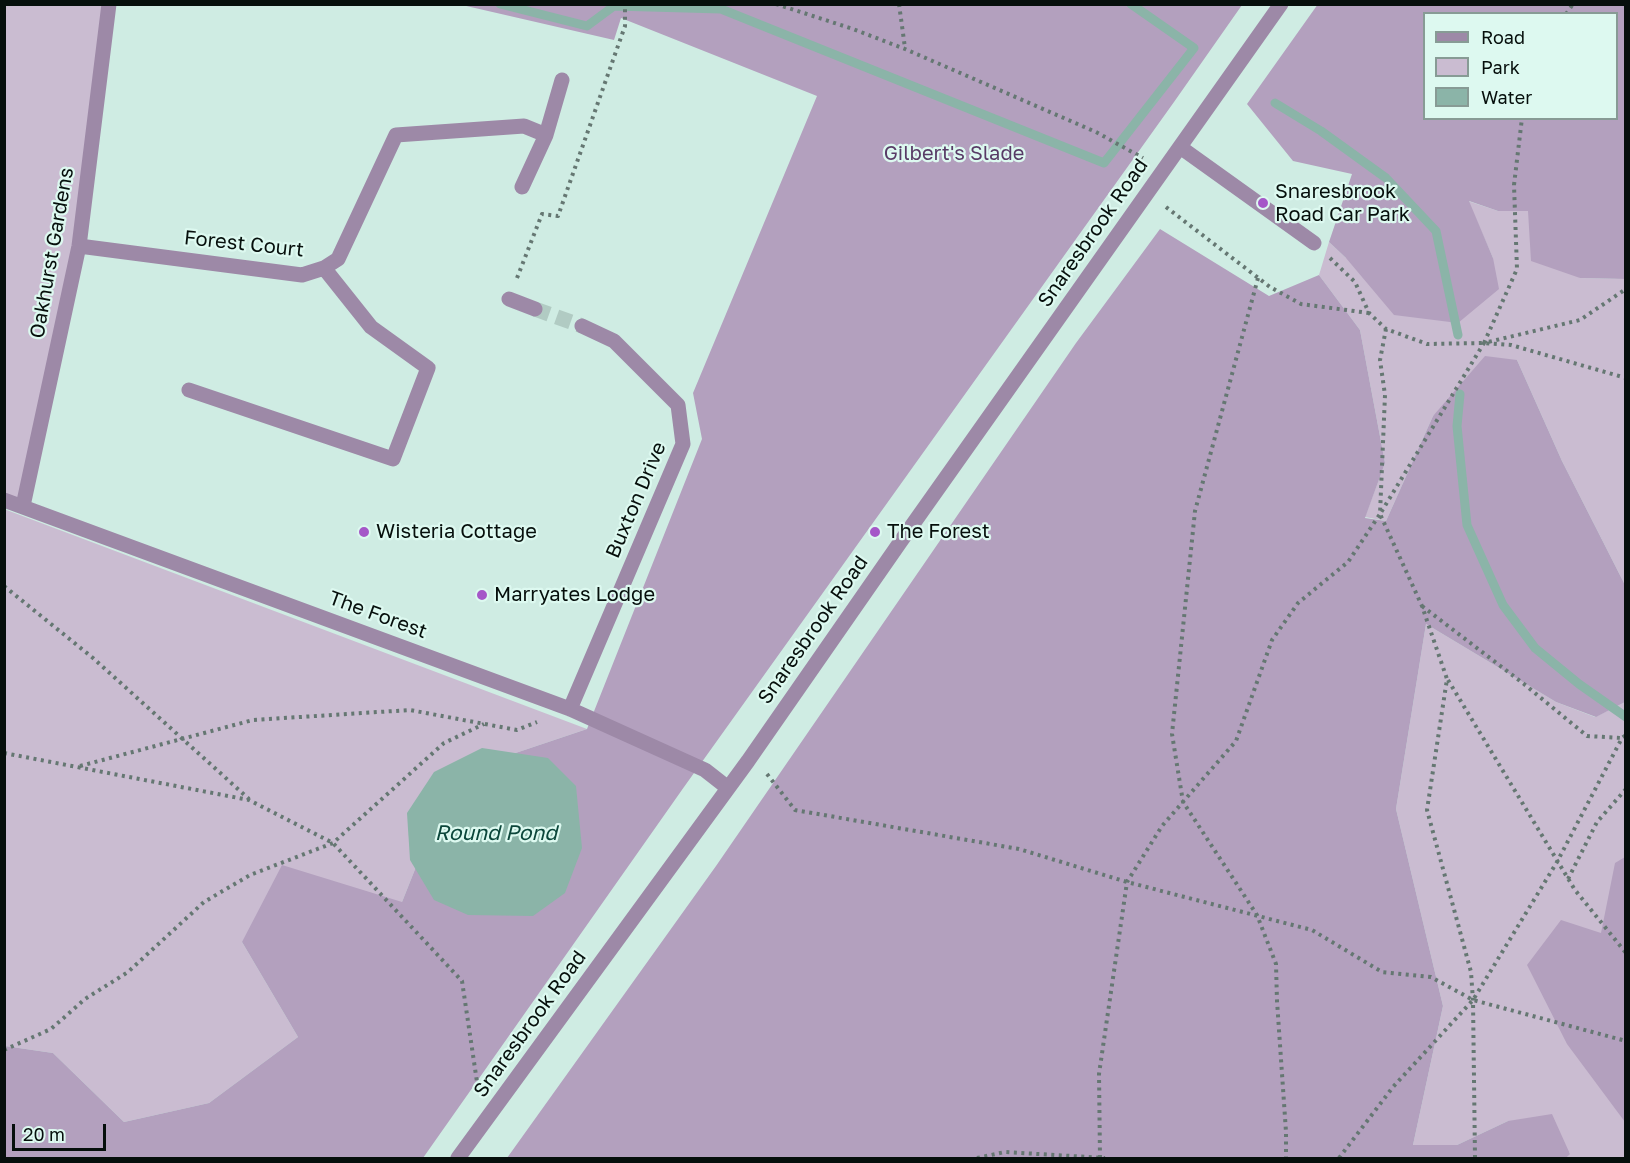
<!DOCTYPE html>
<html>
<head>
<meta charset="utf-8">
<style>
  body { margin:0 }
  #map { position:relative; width:1630px; height:1163px; overflow:hidden; background:#cfece3; font-family:"Golos Text",sans-serif }
  canvas { display:block }
  .frame { position:absolute; inset:0; border:6px solid #060f0c; pointer-events:none }
  .legend { position:absolute; left:1423px; top:12px; width:195px; height:108px; box-sizing:border-box; background:#ddf9f0; border:2px solid #879b95; margin:0; padding:8px 10px; list-style:none; font-size:18px; color:#060f0c }
  .legend li { display:flex; align-items:center; gap:12px; height:30px }
  .legend b { width:30px; border:2px solid #879b95 }
  .scale { position:absolute; left:12px; top:1124px; width:94px; height:27px; box-sizing:border-box; border:3px solid #060f0c; border-top:0; padding-left:8px; font-size:18px; line-height:21px; white-space:nowrap; color:#060f0c; -webkit-text-stroke:4px #ddf9f0; paint-order:stroke }
</style>
</head>
<body>
<div id="map">
<canvas width="1630" height="1163"></canvas>
<div class="frame"></div>
<ul class="legend">
<li><b style="height:8px;background:#9d89a7"></b>Road</li>
<li><b style="height:16px;background:#cabcd1"></b>Park</li>
<li><b style="height:16px;background:#8bb4a8"></b>Water</li>
</ul>
<div class="scale">20 m</div>
</div>
<script>
const c = document.querySelector('canvas').getContext('2d');
c.lineJoin = 'round';
function paint(path, color) { c.fillStyle = color; c.fill(path, 'evenodd'); }
const shape = rows => new Path2D(rows.map(r => 'M' + r).join(''));
function trace(path, color, width, dash) { c.strokeStyle = color; c.lineWidth = width; c.lineCap = dash ? 'butt' : 'round'; c.setLineDash(dash || []); c.stroke(path); }
function write(font, color, halo, rows, align = 'center') {
  c.font = font + ' "Golos Text",sans-serif'; c.lineWidth = 4.5; c.setLineDash([]); c.textBaseline = 'middle'; c.strokeStyle = halo; c.fillStyle = color; for (const [text, x, y, turn = 0] of rows) {
    c.save(); c.translate(x, y); c.rotate((+turn || 0) * Math.PI / 180); c.textAlign = isNaN(turn) ? turn : align; if (halo) c.strokeText(text, 0, 0); c.fillText(text, 0, 0); c.restore();
  }
}
paint(shape([
  [4,5,109,5,79,246,23,506,4,500],
  [1468,201,1498,211,1528,210,1580,278,1625,279,1625,585,1562,461,1517,360,1433,416,1386,521,1365,517,1385,463,1360,330,1319,275,1329,242,1346,258,1493,258],
  [4,509,587,729,453,774,402,902,242,942,298,1037,209,1103,124,1122,53,1053,5,1046],
  [1426,624,1556,702,1595,717,1625,702,1625,1158,1566,1158,1570,1153,1508,1121,1457,1145,1413,1145,1443,1006,1396,809]
]), '#cabcd1');
paint(shape([
  [1318,4,1625,5,1625,279,1580,278,1531,261,1528,211,1498,211,1469,201,1493,258,1499,289,1458,323,1394,315,1346,258,1329,242,1352,174,1293,161,1247,104],
  [1424,14,1616,14,1616,118,1424,118],
  [462,5,1242,5,1174,102,684,787,423,1158,5,1158,5,1046,53,1053,124,1122,209,1103,298,1037,242,942,282,865,402,902,453,774,587,729,702,439,693,393,817,96,621,18,614,40],
  [1160,229,1269,296,1319,275,1360,330,1385,463,1365,518,1386,521,1433,416,1485,356,1517,360,1562,461,1625,585,1625,702,1596,717,1556,702,1426,624,1396,809,1443,1006,1413,1145,1457,1145,1508,1121,1552,1114,1570,1154,1566,1158,507,1158,716,866,1076,343],
  [1625,857,1625,1122,1567,1044,1527,965,1561,920,1601,933,1615,863]
]), '#b3a0be');
paint(shape([
  [482,748,548,758,576,786,582,848,565,893,533,916,468,915,434,900,410,860,407,813,434,772]
]), '#8bb4a8');
trace(shape([
  [500,4,587,26,614,6,721,9,1104,163,1194,48,1131,4],
  [1275,103,1321,131,1386,178,1436,231,1458,335],
  [1460,394,1457,426,1467,525,1503,605,1535,648,1579,684,1626,717]
]), '#8bb4a8', 9);
trace(shape([
  [535,309,582,326]
]), '#b1cbc3', 15, [15, 8]);
trace(shape([
  [776,4,853,29,905,49,1096,132,1143,158],
  [899,4,905,48],
  [1566,14,1573,4],
  [1166,207,1270,287,1301,304,1369,313],
  [1330,258,1355,282,1369,313,1386,329,1427,344,1484,343,1511,345,1626,378],
  [517,278,542,214,558,216,625,26,625,4],
  [1258,278,1195,511,1172,734,1183,802,1257,915,1276,964,1277,1001,1286,1132,1286,1158],
  [1484,343,1517,269,1514,185,1522,118],
  [4,586,93,658,249,799],
  [1422,606,1524,684,1587,736,1622,738],
  [1448,680,1575,890,1626,953],
  [4,753,249,800,333,843,462,981,477,1082,481,1087],
  [80,766,253,720,410,710,517,730,537,722],
  [767,774,795,810,1019,849,1127,882,1312,930,1382,972,1431,977,1473,1000,1626,1041],
  [1568,879,1597,822,1626,789],
  [4,1050,51,1029,85,999,128,972,204,902,250,875,333,843,444,743,484,724],
  [977,1158,1005,1152,1105,1158],
  [1100,1158,1099,1074,1127,882,1162,826,1236,741,1272,640,1298,603,1348,562,1380,514,1385,395,1380,360,1386,329],
  [1339,1158,1393,1087,1473,1000,1557,862,1622,738,1626,735],
  [1475,1158,1473,1000,1471,972,1427,810,1447,679,1422,606,1380,514,1484,343,1580,320,1626,289]
]), '#657772', 4, [3, 4.5]);
trace(shape([
  [1180,147,1314,243],
  [522,187,546,135,562,80],
  [79,246,302,275,324,268,338,259,396,135,524,126,546,135],
  [509,299,535,309],
  [189,390,393,459,428,368,371,327,324,268],
  [4,500,570,709,705,770,728,788],
  [23,506,79,246,109,4],
  [570,709,683,444,678,405,614,341,582,326],
  [458,1158,748,761,901,541,1281,4]
]), '#9d89a7', 15);
for (const [x, y, r, color] of [
  [1263,203,6,"#a557c8"],
  [364,532,6,"#a557c8"],
  [875,532,6,"#a557c8"],
  [482,595,6,"#a557c8"]
]) { const dot = new Path2D(); dot.arc(x, y, r, 0, 2 * Math.PI); c.fillStyle = color; c.fill(dot); trace(dot, '#ddf9f0', 2); }
write('20px', '#583b66', '#ddf9f0', [
  ["Gilbert's Slade",954,154]
]);
write('20px', '#060f0c', '#ddf9f0', [
  ["Snaresbrook",1275,192],
  ["Road Car Park",1275,215],
  ["Wisteria Cottage",376,532],
  ["The Forest",887,532],
  ["Marryates Lodge",494,595]
], 'left');
write('20px', '#060f0c', '#ddf9f0', [
  ["Snaresbrook Road",1093,233,-55],
  ["Forest Court",244,244,6],
  ["Oakhurst Gardens",52,253,-80],
  ["Buxton Drive",636,500,-67],
  ["The Forest",378,615,20],
  ["Snaresbrook Road",813,630,-55],
  ["Snaresbrook Road",530,1024,-54]
]);
write('italic 21px', '#0b463a', '#ddf9f0', [
  ["Round Pond",496,833]
]);
</script>
</body>
</html>
